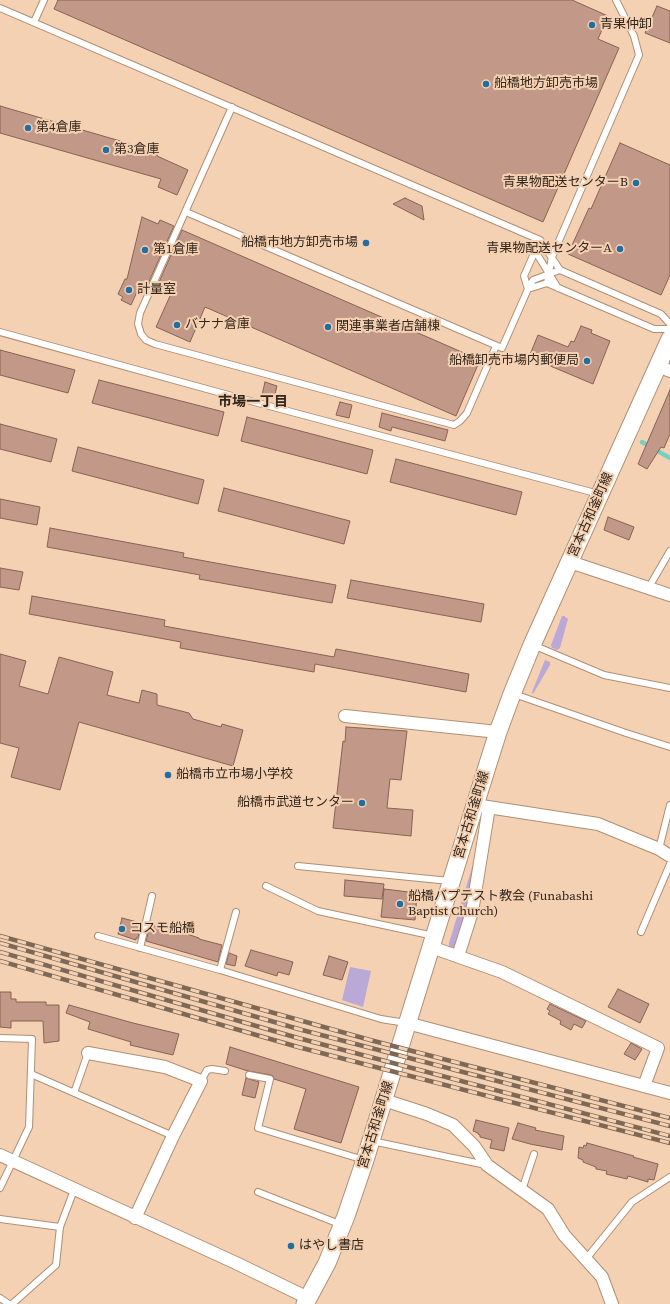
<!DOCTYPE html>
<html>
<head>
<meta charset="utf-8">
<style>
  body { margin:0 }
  canvas { display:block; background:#f4d1b3 }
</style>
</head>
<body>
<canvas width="670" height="1304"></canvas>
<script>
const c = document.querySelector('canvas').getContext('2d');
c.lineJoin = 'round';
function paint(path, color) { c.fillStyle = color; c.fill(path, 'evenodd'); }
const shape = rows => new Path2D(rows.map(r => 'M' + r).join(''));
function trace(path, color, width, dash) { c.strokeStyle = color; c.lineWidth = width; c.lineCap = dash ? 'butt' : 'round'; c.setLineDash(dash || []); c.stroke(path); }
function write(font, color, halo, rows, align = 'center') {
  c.font = font + ' "Source Serif 4","Noto Sans JP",serif'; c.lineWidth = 4; c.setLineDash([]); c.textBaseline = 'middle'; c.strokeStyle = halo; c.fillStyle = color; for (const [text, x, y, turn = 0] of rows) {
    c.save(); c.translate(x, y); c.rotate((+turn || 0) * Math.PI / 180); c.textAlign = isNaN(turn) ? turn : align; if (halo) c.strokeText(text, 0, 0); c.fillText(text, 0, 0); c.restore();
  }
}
paint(shape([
  [562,616,564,616,568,619,560,648,557,650,552,648,551,645],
  [545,660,550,662,550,665,533,694,532,692],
  [477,851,468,910,455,949,449,947,449,943],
  [350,967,371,971,363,1007,342,1000]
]), '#baa8d7');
trace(shape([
  [642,442,670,458]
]), '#77d1c3', 4.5);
const building = shape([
  [58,0,572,0,608,16,598,39,619,48,543,222,54,9,58,0],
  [657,6,670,11,670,43,645,33,657,6],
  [0,106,158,152,157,156,188,170,177,195,158,187,161,179,0,133,0,106],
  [620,143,670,165,670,275,661,295,568,254,589,208,591,209,620,143],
  [405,198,422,206,424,220,393,204,405,198],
  [142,217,158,224,160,220,174,226,147,286,141,283,131,305,121,300,123,297,118,294,125,279,127,279,142,217],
  [182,230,480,360,456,416,205,307,190,342,156,327,170,296,156,289,182,230],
  [581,326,592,330,591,333,610,341,593,384,529,357,538,335,568,347,571,341,574,342,581,326],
  [0,350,75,370,68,393,0,375,0,350],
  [99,380,224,412,218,436,92,403,99,380],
  [265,382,277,386,274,398,262,395,265,382],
  [670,390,670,434,664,448,661,447,647,469,638,464,670,390],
  [340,402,352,405,349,418,336,415,340,402],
  [382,413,448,430,445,441,392,427,391,431,379,427,382,413],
  [247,417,373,450,367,474,241,441,247,417],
  [0,424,57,439,51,462,0,449,0,424],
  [78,447,204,480,198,504,72,471,78,447],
  [396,459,522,492,516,515,390,482,396,459],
  [224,488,350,521,344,544,218,511,224,488],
  [0,499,40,507,37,525,0,518,0,499],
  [608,517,634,527,629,540,604,530,608,517],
  [50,528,184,553,183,557,336,585,332,603,199,579,200,575,47,547,50,528],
  [0,568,23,572,19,590,0,587,0,568],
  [351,580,484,604,481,622,347,598,351,580],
  [32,596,165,620,164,626,334,657,336,649,469,674,466,692,315,664,314,672,180,648,181,642,29,614,32,596],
  [0,654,26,661,19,686,48,694,59,657,113,672,107,695,139,703,142,690,157,694,157,705,189,713,193,719,221,727,222,724,243,730,233,766,79,722,60,790,11,777,19,748,0,743,0,654],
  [346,727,407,731,401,780,390,779,387,808,413,810,411,836,333,828,343,741,345,742,346,727],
  [345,880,384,884,382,899,344,896,345,880],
  [384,889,417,893,415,920,381,917,384,889],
  [122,918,141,923,138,938,136,938,136,940,118,934,122,918],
  [150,925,181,932,199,938,199,939,222,945,218,962,146,941,150,925],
  [251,950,293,962,289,975,278,972,277,976,245,966,251,950],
  [229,953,237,956,235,966,226,964,229,953],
  [329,956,348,962,342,980,323,975,329,956],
  [618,989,649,1004,640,1023,608,1007,618,989],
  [0,992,11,992,11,999,16,999,16,1002,46,1002,46,1005,59,1005,59,1041,44,1043,43,1021,11,1021,11,1028,0,1027,0,992],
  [550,1004,586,1021,582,1028,574,1024,571,1030,560,1024,561,1021,548,1014,550,1011,547,1009,550,1004],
  [69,1005,133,1023,179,1034,173,1055,130,1045,131,1042,88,1029,90,1022,66,1013,69,1005],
  [631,1043,642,1049,635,1060,624,1054,631,1043],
  [230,1047,359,1087,341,1143,294,1129,306,1089,274,1079,273,1076,271,1075,248,1071,226,1064,230,1047],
  [246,1078,259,1082,255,1098,242,1095,246,1078],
  [476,1120,509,1128,504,1151,490,1148,492,1140,480,1137,480,1135,478,1134,478,1133,473,1131,476,1120],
  [518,1123,536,1128,535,1130,564,1136,562,1150,530,1144,512,1139,518,1123],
  [587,1143,634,1156,633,1157,658,1164,654,1180,648,1179,648,1182,628,1176,627,1179,606,1174,607,1171,596,1169,596,1167,583,1162,583,1160,578,1158,579,1147,583,1148,584,1145,586,1146,587,1143]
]);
paint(building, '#c29888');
trace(building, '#886253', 1);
const lane = shape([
  [0,8,540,240,560,270,661,314,670,324],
  [34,22,44,0],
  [232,107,140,313,138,324,141,334,146,340,155,344,454,425,460,421,467,413,496,346],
  [186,212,502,348,528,289,533,280,560,270],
  [535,251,558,288],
  [547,283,552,257,639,55,634,36,616,0],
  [528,289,547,283,654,329,670,329],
  [528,289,524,276,540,240],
  [0,332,243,399,599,494],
  [649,587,670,551],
  [533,645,604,675,670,688],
  [514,694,626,733,670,747],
  [659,849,670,805],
  [298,866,450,881],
  [266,886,318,911,434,936],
  [641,932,670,864],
  [98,936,220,970,381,1019,406,1023],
  [140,948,152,896],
  [220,970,236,912],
  [0,1038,32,1039,29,1127,0,1188],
  [31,1074,173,1136],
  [249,1075,270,1079,258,1128,364,1160],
  [201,1081,207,1070,212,1069,225,1071],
  [74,1093,88,1053],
  [372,1141,486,1165],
  [522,1190,534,1154],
  [258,1192,342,1225],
  [0,1219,60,1227],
  [586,1259,632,1202,670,1177],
  [0,1298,9,1304],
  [12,1304,56,1265,60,1227,74,1190]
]);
const street = shape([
  [658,366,670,371],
  [570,562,670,595],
  [345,716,498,732],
  [475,805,598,824,659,849,670,856],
  [431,947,502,972,658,1048,644,1086],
  [458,956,472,912,489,807],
  [407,1023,670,1093],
  [88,1053,165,1067,201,1081,173,1136,135,1218],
  [384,1100,427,1114,453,1125,474,1146,487,1165,548,1209,564,1235,602,1277,612,1304],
  [0,1155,236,1263,308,1298]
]);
const secondary = shape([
  [305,1304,327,1263,346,1216,365,1160,475,805,498,732,512,694,532,645,670,339]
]);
trace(lane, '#b08f73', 8);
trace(street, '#b08f73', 14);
trace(secondary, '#b08f73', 19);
trace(lane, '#fff', 6);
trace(street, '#fff', 12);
trace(secondary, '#fff', 17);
const rail = shape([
  [0,936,370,1040,670,1118],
  [0,943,302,1030,670,1126],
  [0,952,298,1038,670,1136],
  [0,961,298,1047,670,1143]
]);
trace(rail, '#7e6856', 4.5);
trace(rail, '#f4d1b3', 3, [9]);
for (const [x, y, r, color] of [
  [592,25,4,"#216ea1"],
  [486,84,4,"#216ea1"],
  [28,128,4,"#216ea1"],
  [106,150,4,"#216ea1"],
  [636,183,4,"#216ea1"],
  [366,243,4,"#216ea1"],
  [620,249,4,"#216ea1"],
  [145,250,4,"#216ea1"],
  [129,290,4,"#216ea1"],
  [177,325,4,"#216ea1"],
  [328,327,4,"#216ea1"],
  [587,361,4,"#216ea1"],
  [168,775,4,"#216ea1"],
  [362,803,4,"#216ea1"],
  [400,904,4,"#216ea1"],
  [122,929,4,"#216ea1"],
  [291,1246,4,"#216ea1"]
]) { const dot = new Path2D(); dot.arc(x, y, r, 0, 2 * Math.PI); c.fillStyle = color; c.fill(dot); trace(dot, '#f4d1b3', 1.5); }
write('13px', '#32251a', '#f4d1b3', [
  ["青果仲卸",600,25],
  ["船橋地方卸売市場",494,84],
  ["第4倉庫",36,128],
  ["第3倉庫",114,150],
  ["青果物配送センターB",628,183,"right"],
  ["船橋市地方卸売市場",358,243,"right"],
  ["青果物配送センターA",612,249,"right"],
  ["第1倉庫",153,250],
  ["計量室",137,290],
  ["バナナ倉庫",185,325],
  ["関連事業者店舗棟",336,327],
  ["船橋卸売市場内郵便局",579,361,"right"],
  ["船橋市立市場小学校",176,775],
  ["船橋市武道センター",354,803,"right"],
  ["船橋バプテスト教会 (Funabashi",408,897],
  ["Baptist Church)",408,912],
  ["コスモ船橋",130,929],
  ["はやし書店",299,1246]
], 'left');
write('13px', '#32251a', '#f4d1b3', [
  ["宮本古和釜町線",591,515,-66],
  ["宮本古和釜町線",472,815,-73],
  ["宮本古和釜町線",376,1125,-73]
]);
write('bold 14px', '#32251a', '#f4d1b3', [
  ["市場一丁目",253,402]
]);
</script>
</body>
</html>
